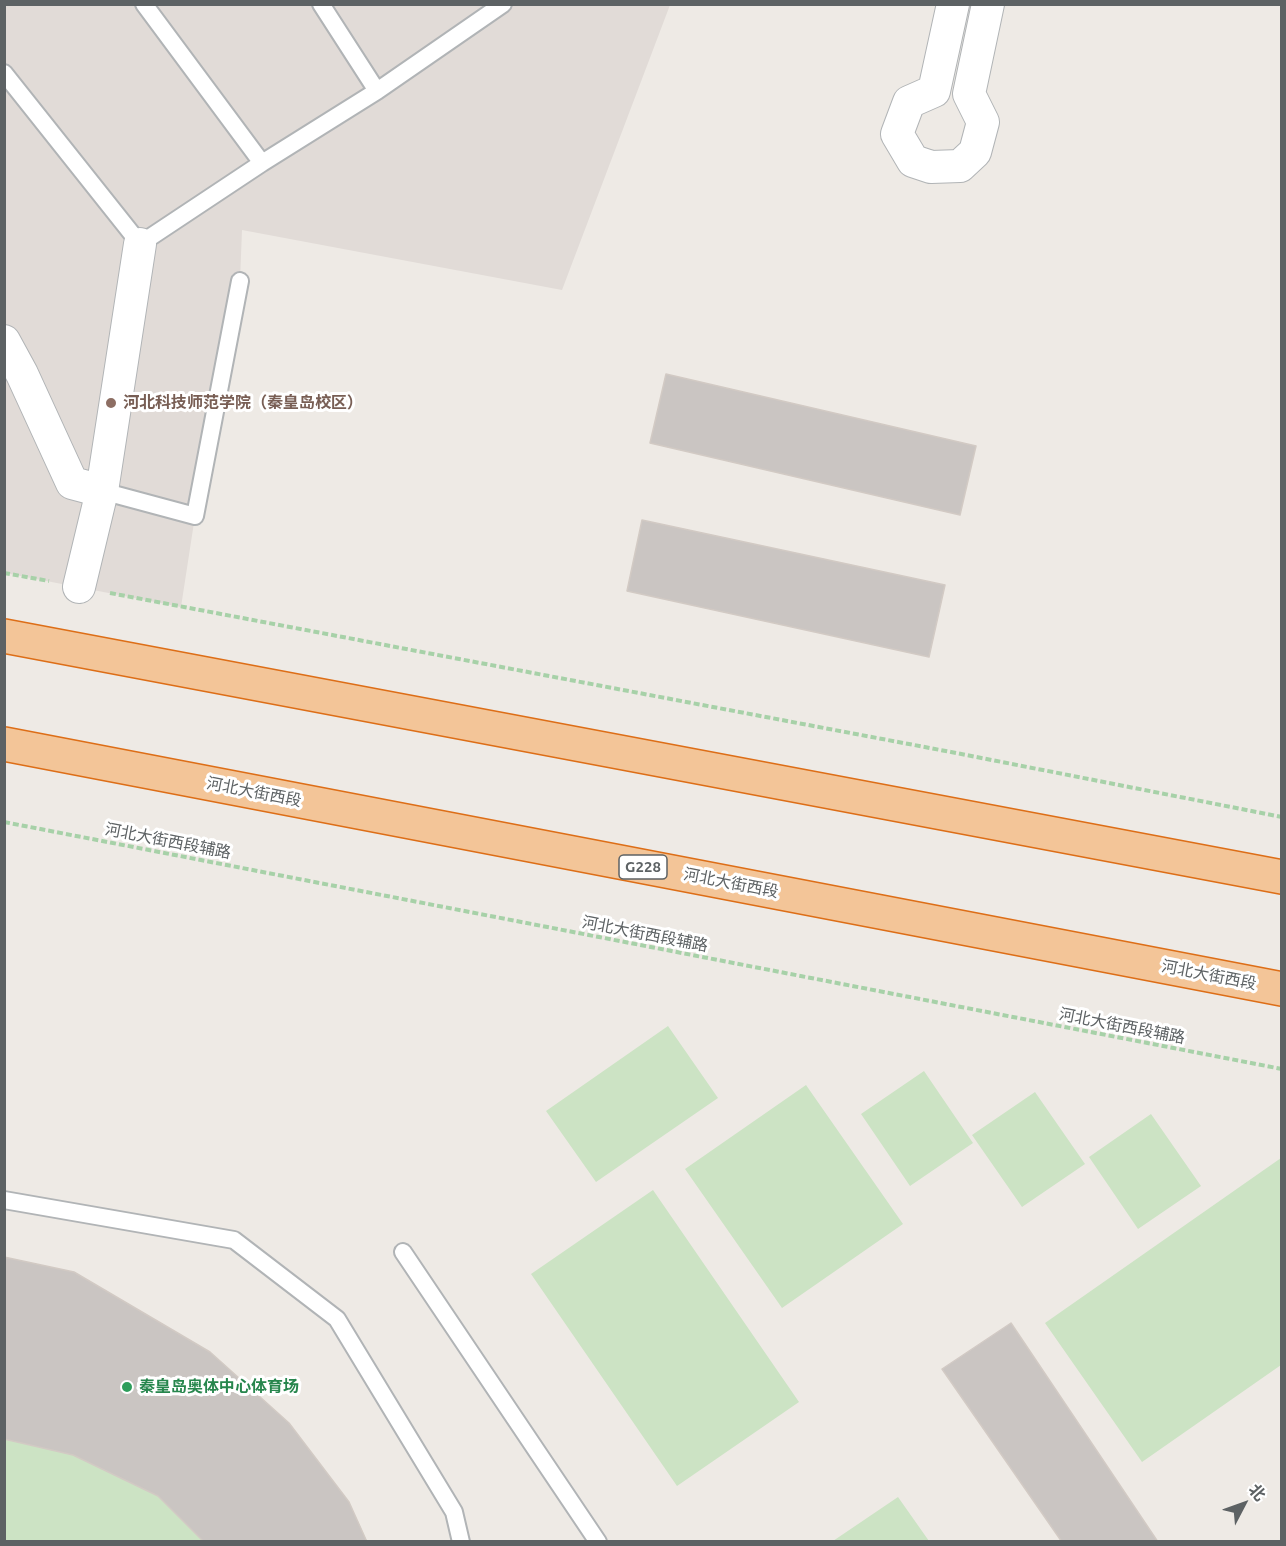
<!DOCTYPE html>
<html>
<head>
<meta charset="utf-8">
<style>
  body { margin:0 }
  #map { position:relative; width:1286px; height:1546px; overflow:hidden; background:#eeeae5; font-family:Ubuntu,"Noto Sans SC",sans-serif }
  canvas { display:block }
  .frame { position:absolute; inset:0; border:6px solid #5d6264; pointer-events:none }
  .north { position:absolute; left:1214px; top:1474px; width:60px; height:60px; -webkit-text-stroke:4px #fff; paint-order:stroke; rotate:49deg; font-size:16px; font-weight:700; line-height:24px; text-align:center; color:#5d6264 }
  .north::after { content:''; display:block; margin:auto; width:21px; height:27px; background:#5d6264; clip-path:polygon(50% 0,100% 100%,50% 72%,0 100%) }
</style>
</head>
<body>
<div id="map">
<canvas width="1286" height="1546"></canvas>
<div class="frame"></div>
<div class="north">北</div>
</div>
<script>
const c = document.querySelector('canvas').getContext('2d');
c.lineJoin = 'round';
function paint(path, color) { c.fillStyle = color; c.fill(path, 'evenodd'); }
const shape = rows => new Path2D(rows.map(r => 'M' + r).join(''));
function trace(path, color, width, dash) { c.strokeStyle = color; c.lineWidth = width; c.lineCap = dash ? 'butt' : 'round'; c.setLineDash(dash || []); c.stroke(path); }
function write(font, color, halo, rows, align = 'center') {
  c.font = font + ' Ubuntu,"Noto Sans SC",sans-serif'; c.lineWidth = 6; c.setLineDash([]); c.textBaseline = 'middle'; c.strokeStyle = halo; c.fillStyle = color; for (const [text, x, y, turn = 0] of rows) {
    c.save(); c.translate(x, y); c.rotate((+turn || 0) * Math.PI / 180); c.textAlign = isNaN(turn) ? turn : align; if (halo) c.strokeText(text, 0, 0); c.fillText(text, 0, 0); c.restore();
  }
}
paint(shape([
  [4,5,670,5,562,290,242,230,240,281,195,516,181,607,5,573]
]), '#e1dbd7');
paint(shape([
  [668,1026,718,1098,596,1182,546,1111],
  [924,1071,973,1143,910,1186,861,1114],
  [806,1085,903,1224,782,1308,685,1169],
  [1035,1092,1085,1164,1022,1207,972,1135],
  [1151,1114,1201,1186,1138,1229,1089,1157],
  [1281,1158,1281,1365,1142,1462,1045,1323],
  [653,1190,799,1402,677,1486,531,1274],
  [5,1257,74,1272,210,1352,289,1423,349,1502,367,1541,5,1542],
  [898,1497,929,1541,833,1541]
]), '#cce3c4');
const building = shape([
  [666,374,976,446,960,515,650,443,666,374],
  [642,520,945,585,929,657,627,591,642,520],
  [4,1257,74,1272,210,1352,289,1423,349,1502,367,1542,204,1542,158,1496,73,1455,4,1439,4,1257],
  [1011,1323,1158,1542,1062,1542,942,1369,1011,1323]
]);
paint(building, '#cac5c2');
trace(building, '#d2cac4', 1.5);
const lane = shape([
  [144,4,262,163],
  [321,4,377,91],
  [4,73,140,244,262,163,377,91,503,4],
  [102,491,195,516,240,281],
  [4,1200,234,1240,337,1319,454,1512,461,1542],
  [403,1252,598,1542]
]);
const street = shape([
  [953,4,934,91,909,102,897,134,913,161,931,167,960,166,975,152,983,122,969,94,988,4],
  [4,341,22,374,72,483,102,491],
  [79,587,102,491,140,244]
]);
const highway = shape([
  [4,636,1282,877],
  [4,744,1282,989]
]);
trace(lane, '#b1b4b6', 20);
trace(street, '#b1b4b6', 34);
trace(highway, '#dd6e17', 36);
trace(shape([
  [4,573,49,581],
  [110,593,951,752,1282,817],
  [4,822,1282,1069]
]), '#a7d1a8', 4, [6, 3]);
trace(lane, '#fff', 16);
trace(street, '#fff', 32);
trace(highway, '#f3c598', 33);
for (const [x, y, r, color] of [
  [111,403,6,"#8d6e63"],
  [127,1387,6,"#2e9e5b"]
]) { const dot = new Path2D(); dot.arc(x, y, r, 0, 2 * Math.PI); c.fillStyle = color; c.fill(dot); trace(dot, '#fff', 2); }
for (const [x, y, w] of [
  [643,867,48]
]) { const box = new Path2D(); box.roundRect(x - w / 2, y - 12, w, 24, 4.5); c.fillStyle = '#fff'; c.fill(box); trace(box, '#5d6264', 1.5); }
write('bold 15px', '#5d6264', null, [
  ["G228",643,867]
]);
write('bold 16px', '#785e54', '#fff', [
  ["河北科技师范学院（秦皇岛校区）",123,403]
], 'left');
write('16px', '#5d6264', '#fff', [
  ["河北大街西段",254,792,11],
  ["河北大街西段辅路",168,841,11],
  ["河北大街西段",731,883,11],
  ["河北大街西段辅路",645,934,11],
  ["河北大街西段",1209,975,11],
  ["河北大街西段辅路",1122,1026,11]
]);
write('bold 16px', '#27864d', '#fff', [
  ["秦皇岛奥体中心体育场",139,1387]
], 'left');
</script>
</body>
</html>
